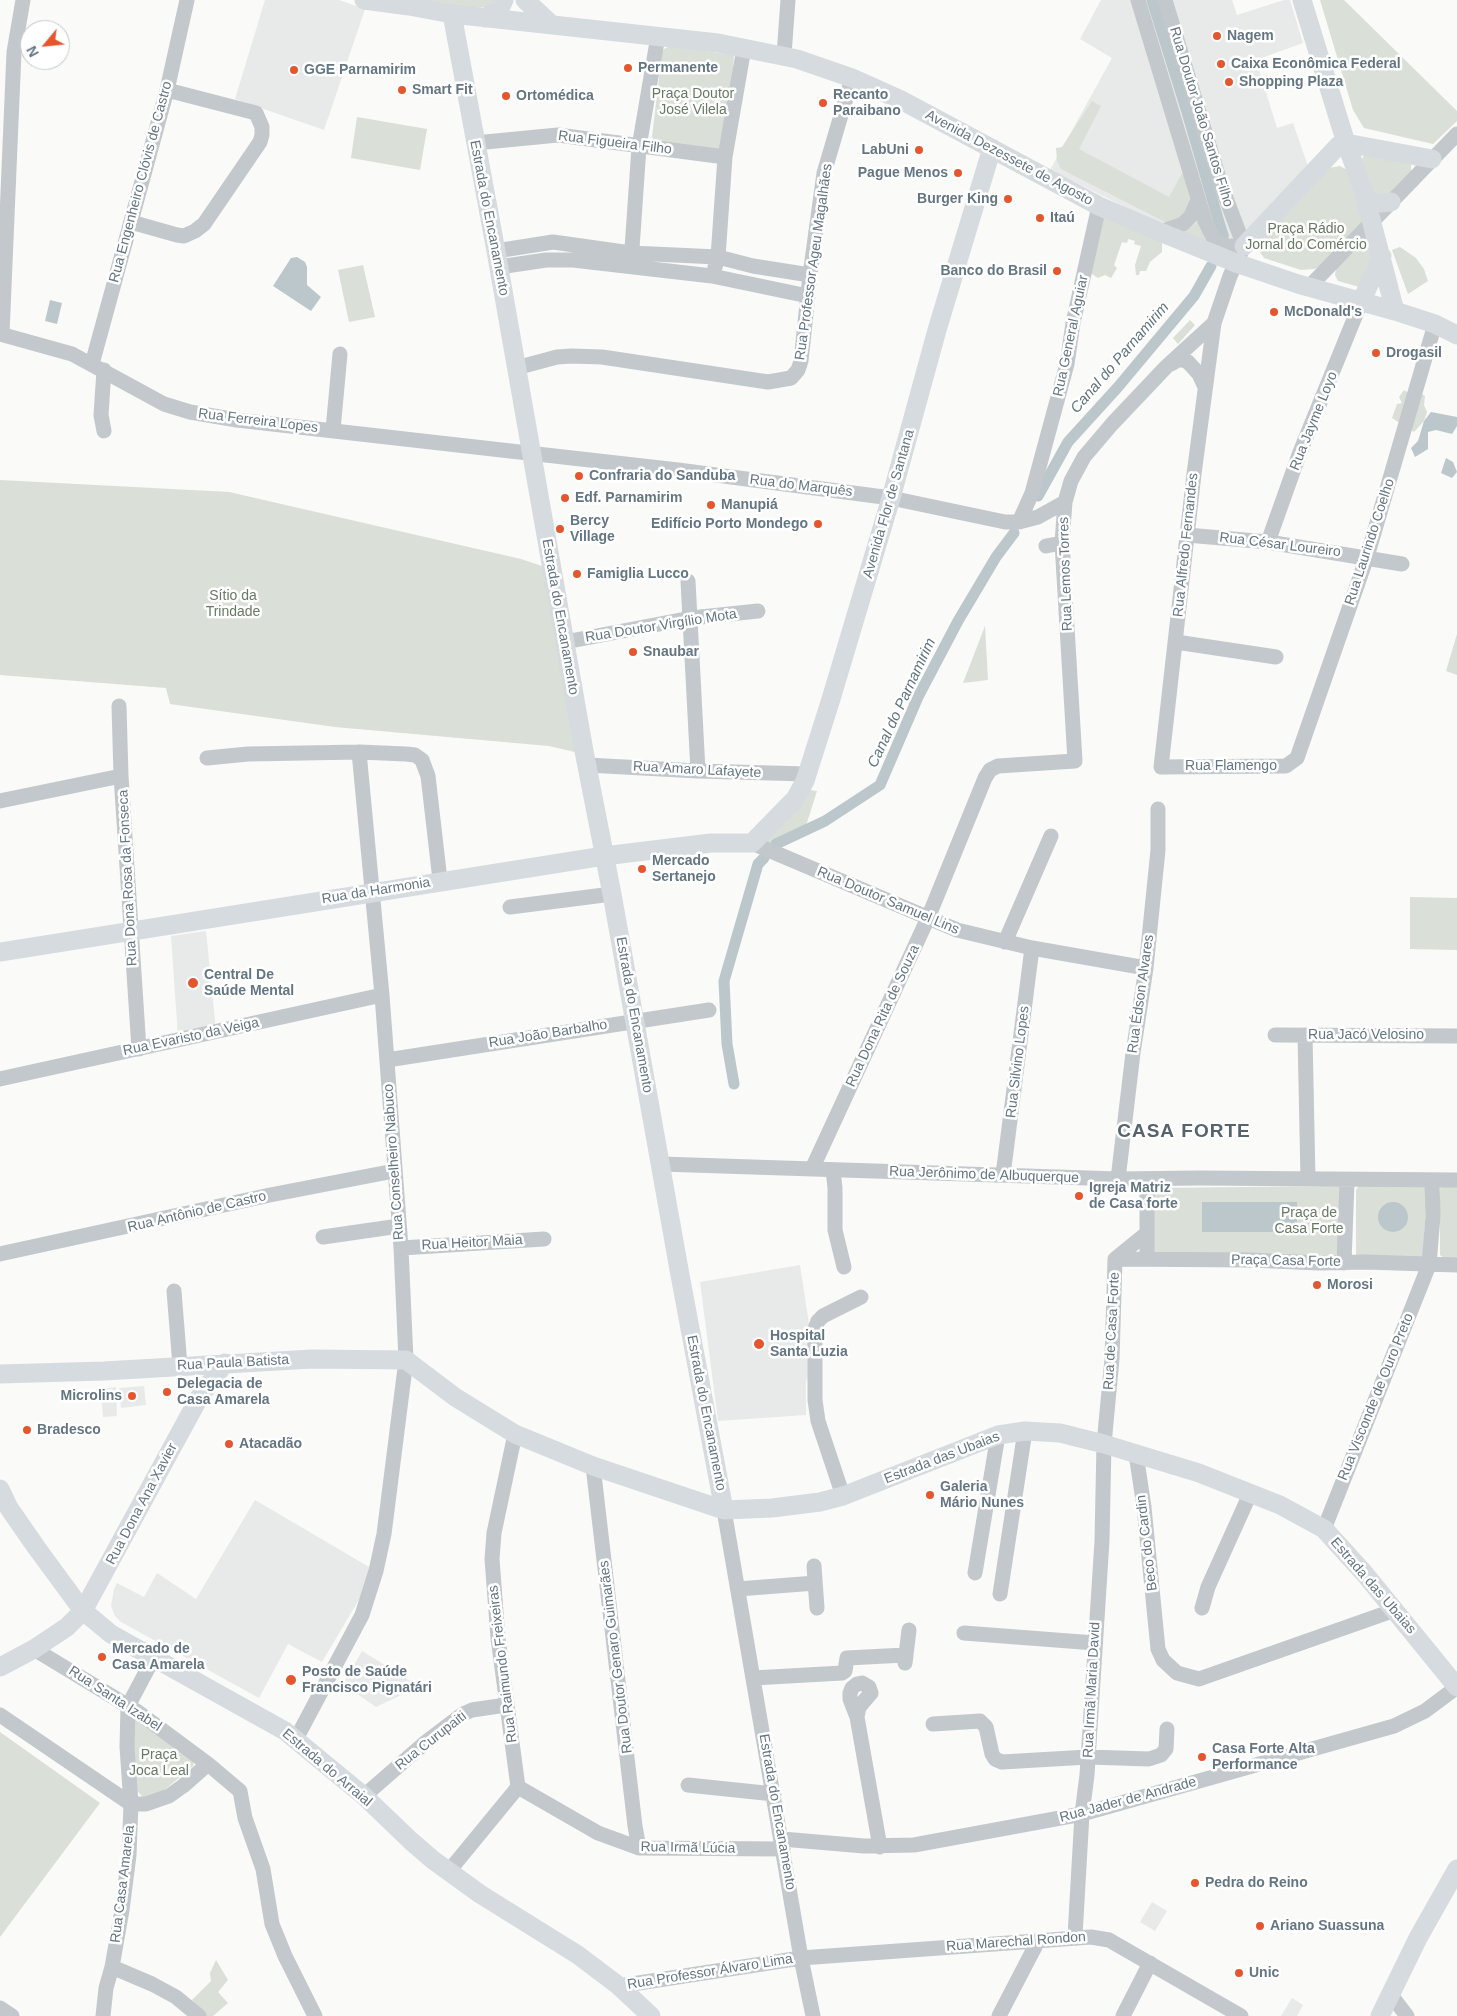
<!DOCTYPE html>
<html>
<head>
<meta charset="utf-8">
<style>
  body { margin:0 }
  #map { position:relative; width:1457px; height:2016px; overflow:hidden; background:#fafaf8; font-family:Arial,sans-serif }
  canvas { display:block }
  .north { position:absolute; left:20px; top:20px; width:50px; height:50px; box-sizing:border-box; background:#fff; border:1px solid #c1c8cd; border-radius:50%; rotate:242deg; font-size:14px; font-weight:700; line-height:20px; text-align:center; color:#657683 }
  .north::after { content:''; display:block; margin:auto; width:18px; height:22px; background:#e4572e; clip-path:polygon(50% 0,100% 100%,50% 72%,0 100%) }
</style>
</head>
<body>
<div id="map">
<canvas width="1457" height="2016"></canvas>
<div class="north">N</div>
</div>
<script>
const c = document.querySelector('canvas').getContext('2d');
c.lineJoin = 'round';
function paint(path, color) { c.fillStyle = color; c.fill(path, 'evenodd'); }
const shape = rows => new Path2D(rows.map(r => 'M' + r).join(''));
function trace(path, color, width, dash) { c.strokeStyle = color; c.lineWidth = width; c.lineCap = dash ? 'butt' : 'round'; c.setLineDash(dash || []); c.stroke(path); }
function write(font, color, halo, rows, align = 'center') {
  c.font = font + ' Arial,sans-serif'; c.lineWidth = 5; c.setLineDash([]); c.textBaseline = 'middle'; c.strokeStyle = halo; c.fillStyle = color; for (const [text, x, y, turn = 0] of rows) {
    c.save(); c.translate(x, y); c.rotate((+turn || 0) * Math.PI / 180); c.textAlign = isNaN(turn) ? turn : align; if (halo) c.strokeText(text, 0, 0); c.fillText(text, 0, 0); c.restore();
  }
}
paint(shape([
  [265,0,339,0,365,9,324,130,235,99],
  [1101,0,1232,0,1237,15,1284,0,1290,0,1303,43,1256,60,1277,128,1293,123,1309,169,1229,248,1164,226,1050,170,1112,58,1080,39],
  [206,931,216,1030,178,1037,171,936],
  [800,1265,809,1324,812,1365,806,1382,806,1415,718,1421,700,1282],
  [144,1386,146,1405,121,1408,119,1388],
  [116,1387,117,1416,103,1417,101,1389],
  [255,1500,376,1571,322,1662,288,1644,259,1698,121,1622,115,1616,111,1606,114,1589,117,1583,144,1597,157,1573,196,1599],
  [362,1651,412,1682,412,1690,376,1707,343,1684],
  [1152,1902,1167,1911,1155,1931,1140,1922],
  [1292,1998,1303,2005,1297,2016,1281,2016]
]), '#e8e9e9');
paint(shape([
  [416,0,496,0,486,7,475,8],
  [1320,0,1344,0,1457,111,1457,121,1433,144,1364,128,1353,110],
  [670,46,734,55,727,139,719,150,655,141,652,137,662,53,664,49],
  [1092,101,1101,106,1079,149,1169,197,1184,170,1191,200,1185,216,1171,222,1165,222,1061,169,1057,161,1056,148,1062,147],
  [357,117,427,129,420,170,351,158],
  [1366,152,1411,164,1411,172,1387,197,1372,195,1362,159],
  [1340,166,1349,171,1362,215,1362,222,1319,267,1314,269,1301,270,1264,258,1260,252,1259,242,1329,168],
  [1101,218,1112,219,1158,237,1162,243,1162,252,1150,262,1146,271,1140,271,1139,275,1136,275,1135,265,1141,246,1134,244,1135,241,1128,239,1127,243,1122,242,1114,265,1117,268,1111,278,1105,275,1098,278,1089,272],
  [1223,218,1230,236,1227,239,1220,240,1212,222],
  [1199,220,1210,247,1180,233,1189,229],
  [1365,240,1368,241,1379,256,1363,288,1338,281,1335,275,1336,269],
  [1400,247,1416,258,1424,269,1428,281,1408,294,1392,250],
  [363,265,375,317,349,322,338,270],
  [1190,320,1195,325,1178,344,1173,338],
  [1413,388,1425,396,1424,405,1427,412,1424,421,1414,432,1392,418,1397,404,1402,403,1399,397,1404,390,1409,393],
  [0,480,229,492,521,559,545,567,579,753,549,746,335,727,170,704,166,688,0,675],
  [985,626,988,680,963,683],
  [1457,634,1457,675,1446,671],
  [810,790,817,791,805,829,773,845,764,839],
  [1410,897,1457,898,1457,950,1410,949],
  [1341,1186,1341,1256,1153,1254,1153,1188],
  [1359,1186,1424,1186,1427,1188,1423,1257,1356,1255,1356,1190],
  [1441,1186,1457,1186,1457,1258,1444,1258,1440,1255,1440,1189],
  [134,1719,137,1719,194,1761,193,1766,156,1797,145,1799,137,1791,132,1722],
  [0,1732,100,1803,0,1937],
  [216,1960,228,1980,218,1992,228,2003,213,2016,205,2016,192,2000,211,1981,210,1973]
]), '#dadfd7');
paint(shape([
  [297,257,305,262,307,267,307,285,321,297,311,311,273,286,291,258],
  [50,300,62,303,57,324,45,321],
  [1431,412,1457,417,1457,426,1452,434,1436,430,1428,432,1428,449,1415,457,1411,448,1418,441,1424,421],
  [1446,458,1453,462,1457,472,1452,478,1441,473],
  '1378 1217a15 15 0 1 1 30 0a15 15 0 1 1-30 0Z',
  [1202,1202,1297,1202,1297,1232,1202,1232]
]), '#bbc7cb');
trace(shape([
  [1152,0,1187,112,1223,236],
  [1038,496,1068,442,1118,387,1194,296,1211,266],
  [776,844,825,821,880,785,918,697,958,621,996,557,1014,533],
  [734,1084,727,1044,724,981,758,864,764,858]
]), '#bbc7cb', 11);
trace(shape([
  [1138,0,1205,221,1215,241,1227,246,1244,246],
  [1165,0,1221,185,1244,246],
  [784,55,788,0],
  [475,143,558,135,725,157],
  [131,222,177,235,184,236,195,231,204,224,260,142,262,135,262,127,256,113,167,90],
  [1160,232,1183,224,1191,216,1198,200],
  [1244,246,1230,276,1214,323,1194,474,1161,767,1286,766,1297,758,1367,557,1435,324],
  [496,251,553,242,631,253,718,257,753,266,810,275],
  [631,263,639,147,658,36],
  [499,267,546,260,573,260,712,276,808,296],
  [715,267,718,257,725,157,744,48],
  [1309,287,1457,134],
  [0,334,72,354,164,404,190,412,237,420,678,470,891,498,1005,522,1019,522,1038,517,1065,502],
  [2,334,14,52,23,0],
  [92,364,167,90,187,0],
  [1171,364,1180,359,1188,362,1199,374,1204,385],
  [516,368,557,357,572,356,602,357,768,382,791,378,798,370,801,361,810,275,824,173,852,78],
  [333,430,340,354],
  [104,431,101,415,104,370],
  [1019,522,1032,493,1067,364,1073,323,1099,206],
  [1187,535,1268,542,1402,564],
  [1268,542,1300,452,1361,302],
  [1046,546,1062,543],
  [688,581,698,771],
  [565,642,691,618,758,611],
  [1176,642,1276,657],
  [119,706,121,776,139,1049],
  [207,758,248,754,359,752],
  [587,765,698,771,807,774],
  [0,801,121,776],
  [752,843,957,930,1032,948,1146,968],
  [510,907,612,894],
  [1005,942,1051,836],
  [1275,1035,1457,1036],
  [1305,1035,1308,1179],
  [387,1060,709,1010],
  [0,1079,382,995],
  [661,1164,1118,1179,1199,1178,1457,1180],
  [812,1169,928,918,985,778,990,770,998,766,1075,761,1062,543,1065,502,1071,481,1084,457,1112,424,1167,366,1214,323],
  [833,1170,835,1188,835,1230,844,1267],
  [1003,1175,1032,948],
  [1118,1179,1133,1053,1146,968,1158,850,1158,809],
  [1147,1180,1147,1259],
  [323,1237,399,1226],
  [401,1248,544,1239],
  [0,1254,270,1195,394,1171],
  [1115,1259,1249,1260,1319,1263,1366,1262,1457,1265],
  [1344,1263,1347,1181],
  [174,1291,180,1366],
  [1136,1454,1144,1507,1158,1649,1163,1660,1177,1673,1199,1679,1395,1610],
  [593,1466,635,1826,639,1848],
  [843,1496,818,1421,815,1400,815,1329,818,1321,823,1316,861,1297],
  [724,1510,801,1958,813,2016],
  [1324,1529,1429,1265,1433,1216,1432,1181],
  [814,1566,817,1608],
  [975,1573,998,1435],
  [738,1589,815,1583],
  [1000,1594,1025,1431],
  [1202,1608,1208,1587,1250,1494],
  [964,1633,1095,1643],
  [34,1649,138,1712,208,1764,240,1791,245,1818,263,1869,272,1924,285,1956,315,2016],
  [905,1663,909,1630],
  [753,1678,842,1673,845,1671,847,1658,905,1655],
  [0,1715,131,1804,146,1804,169,1796,183,1786,208,1764],
  [857,1717,859,1707,871,1693,869,1687,862,1683,857,1684,852,1688,850,1693,850,1699,857,1717,880,1847],
  [933,1724,980,1721,986,1727,992,1754,995,1759,1002,1762,1088,1757,1149,1759,1161,1755,1166,1749,1167,1729],
  [296,1739,362,1615,376,1571,384,1534,406,1360,401,1248,382,995,359,752,406,754,415,755,422,760,428,776,440,880],
  [688,1785,774,1794],
  [518,1787,598,1833,639,1848,783,1849],
  [364,1796,426,1742,463,1714,472,1710,506,1705],
  [782,1839,864,1846,914,1845,1082,1814,1394,1726,1425,1711,1457,1687],
  [449,1871,518,1787,498,1638,492,1559,494,1533,515,1434],
  [1075,1936,1082,1814,1087,1775,1102,1541,1104,1444,1112,1359,1115,1259,1147,1233],
  [112,1967,152,1984,176,1997,199,2016],
  [619,1986,801,1958,1091,1937,1109,1940,1241,2016],
  [1391,1995,1407,2016],
  [0,2008,12,2016],
  [103,2016,106,1988,112,1967,122,1910,129,1855,131,1804,127,1747,128,1706,154,1657],
  [999,2016,1038,1941],
  [1123,2016,1150,1963]
]), '#c3c8cc', 15);
trace(shape([
  [364,0,409,6,452,14,718,43,797,59,852,78,901,100,1099,206,1160,232,1236,263,1298,284,1395,311,1435,324,1457,335],
  [525,0,551,24],
  [1302,0,1346,143,1363,189,1395,311],
  [452,14,496,251,584,751,612,894,680,1275,724,1510],
  [485,18,500,9,504,0],
  [1366,200,1381,203,1391,202],
  [1244,246,1338,146,1346,143,1432,159],
  [1361,302,1382,256],
  [0,952,604,856,711,843,752,843,795,799,805,781,831,699,891,498,937,330,992,148],
  [0,1374,104,1371,312,1359,406,1360,455,1397,515,1434,593,1466,724,1510,772,1508,820,1502,843,1496,998,1435,1025,1431,1060,1433,1104,1444,1199,1473,1280,1505,1324,1529,1364,1573,1457,1687],
  [0,1489,9,1508,36,1547,83,1611,93,1619,111,1634,285,1731,364,1796,411,1841,433,1860,480,1894,578,1955,619,1986,651,2016],
  [0,1667,34,1649,67,1627,83,1611,200,1396,225,1363],
  [1380,2016,1418,1938,1457,1869]
]), '#d6dbdf', 19);
for (const [x, y, r, color] of [
  [1217,36,5,"#e4572e"],
  [1221,64,5,"#e4572e"],
  [628,68,5,"#e4572e"],
  [294,70,5,"#e4572e"],
  [1229,82,5,"#e4572e"],
  [402,90,5,"#e4572e"],
  [506,96,5,"#e4572e"],
  [823,103,5,"#e4572e"],
  [919,150,5,"#e4572e"],
  [958,173,5,"#e4572e"],
  [1008,199,5,"#e4572e"],
  [1040,218,5,"#e4572e"],
  [1057,271,5,"#e4572e"],
  [1274,312,5,"#e4572e"],
  [1376,353,5,"#e4572e"],
  [579,476,5,"#e4572e"],
  [565,498,5,"#e4572e"],
  [711,505,5,"#e4572e"],
  [818,524,5,"#e4572e"],
  [560,529,5,"#e4572e"],
  [577,574,5,"#e4572e"],
  [633,652,5,"#e4572e"],
  [642,869,5,"#e4572e"],
  [193,983,6,"#e4572e"],
  [1079,1196,5,"#e4572e"],
  [1317,1285,5,"#e4572e"],
  [759,1344,6,"#e4572e"],
  [167,1392,5,"#e4572e"],
  [132,1396,5,"#e4572e"],
  [27,1430,5,"#e4572e"],
  [229,1444,5,"#e4572e"],
  [930,1495,5,"#e4572e"],
  [102,1657,5,"#e4572e"],
  [291,1680,6,"#e4572e"],
  [1202,1757,5,"#e4572e"],
  [1195,1883,5,"#e4572e"],
  [1260,1926,5,"#e4572e"],
  [1239,1973,5,"#e4572e"]
]) { const dot = new Path2D(); dot.arc(x, y, r, 0, 2 * Math.PI); c.fillStyle = color; c.fill(dot); trace(dot, '#fff', 2); }
write('bold 14px', '#657683', '#fff', [
  ["Nagem",1227,36],
  ["Caixa Econômica Federal",1231,64],
  ["Permanente",638,68],
  ["GGE Parnamirim",304,70],
  ["Shopping Plaza",1239,82],
  ["Smart Fit",412,90],
  ["Recanto",833,95],
  ["Paraibano",833,111],
  ["Ortomédica",516,96],
  ["LabUni",909,150,"right"],
  ["Pague Menos",948,173,"right"],
  ["Burger King",998,199,"right"],
  ["Itaú",1050,218],
  ["Banco do Brasil",1047,271,"right"],
  ["McDonald's",1284,312],
  ["Drogasil",1386,353],
  ["Confraria do Sanduba",589,476],
  ["Edf. Parnamirim",575,498],
  ["Manupiá",721,505],
  ["Bercy",570,521],
  ["Village",570,537],
  ["Edifício Porto Mondego",808,524,"right"],
  ["Famiglia Lucco",587,574],
  ["Snaubar",643,652],
  ["Mercado",652,861],
  ["Sertanejo",652,877],
  ["Central De",204,975],
  ["Saúde Mental",204,991],
  ["Igreja Matriz",1089,1188],
  ["de Casa forte",1089,1204],
  ["Morosi",1327,1285],
  ["Hospital",770,1336],
  ["Santa Luzia",770,1352],
  ["Delegacia de",177,1384],
  ["Casa Amarela",177,1400],
  ["Microlins",122,1396,"right"],
  ["Bradesco",37,1430],
  ["Atacadão",239,1444],
  ["Galeria",940,1487],
  ["Mário Nunes",940,1503],
  ["Mercado de",112,1649],
  ["Casa Amarela",112,1665],
  ["Posto de Saúde",302,1672],
  ["Francisco Pignatári",302,1688],
  ["Casa Forte Alta",1212,1749],
  ["Performance",1212,1765],
  ["Pedra do Reino",1205,1883],
  ["Ariano Suassuna",1270,1926],
  ["Unic",1249,1973]
], 'left');
write('14px', '#687a64', '#fff', [
  ["Praça Doutor",693,94],
  ["José Vilela",693,110],
  ["Praça Rádio",1306,229],
  ["Jornal do Comércio",1306,245],
  ["Sítio da",233,596],
  ["Trindade",233,612],
  ["Praça de",1309,1213],
  ["Casa Forte",1309,1229],
  ["Praça",159,1755],
  ["Joca Leal",159,1771]
]);
write('14px', '#657683', '#fff', [
  ["Rua Doutor João Santos Filho",1201,117,73],
  ["Rua Figueira Filho",615,143,7],
  ["Avenida Dezessete de Agosto",1009,158,28],
  ["Rua Engenheiro Clóvis de Castro",141,182,-75],
  ["Estrada do Encanamento",489,218,79],
  ["Rua Professor Ageu Magalhães",814,262,-82],
  ["Rua General Aguiar",1071,336,-78],
  ["Rua Ferreira Lopes",258,421,7],
  ["Rua Jayme Loyo",1314,421,-68],
  ["Rua do Marquês",801,486,7],
  ["Avenida Flor de Santana",889,504,-74],
  ["Rua Laurindo Coelho",1370,542,-72],
  ["Rua Alfredo Fernandes",1186,545,-84],
  ["Rua César Loureiro",1280,545,7],
  ["Rua Lemos Torres",1066,574,-92],
  ["Estrada do Encanamento",560,617,80],
  ["Rua Doutor Virgílio Mota",661,626,-9],
  ["Rua Flamengo",1231,766],
  ["Rua Amaro Lafayete",697,770,3],
  ["Rua Dona Rosa da Fonseca",128,878,-93],
  ["Rua da Harmonia",376,891,-9],
  ["Rua Doutor Samuel Lins",888,901,23],
  ["Rua Édson Alvares",1141,994,-82],
  ["Estrada do Encanamento",634,1015,80],
  ["Rua Dona Rita de Souza",883,1016,-65],
  ["Rua João Barbalho",548,1034,-9],
  ["Rua Jacó Velosino",1366,1035],
  ["Rua Evaristo da Veiga",191,1037,-12],
  ["Rua Silvino Lopes",1018,1062,-83],
  ["Rua Conselheiro Nabuco",394,1162,-94],
  ["Rua Jerônimo de Albuquerque",984,1175,2],
  ["Rua Antônio de Castro",197,1212,-13],
  ["Rua Heitor Maia",472,1243,-3],
  ["Praça Casa Forte",1286,1261,1],
  ["Rua de Casa Forte",1112,1331,-87],
  ["Rua Paula Batista",233,1363,-3],
  ["Rua Visconde de Ouro Preto",1376,1397,-68],
  ["Estrada do Encanamento",706,1413,79],
  ["Estrada das Ubaias",942,1458,-21],
  ["Rua Dona Ana Xavier",142,1504,-62],
  ["Beco do Cardin",1147,1543,-97],
  ["Estrada das Ubaias",1373,1586,49],
  ["Rua Doutor Genaro Guimarães",616,1657,-97],
  ["Rua Raimundo Freixeiras",503,1664,-97],
  ["Rua Irmã Maria David",1092,1690,-87],
  ["Rua Santa Izabel",115,1699,33],
  ["Rua Curupaiti",431,1741,-38],
  ["Estrada do Arraial",327,1768,40],
  ["Rua Jader de Andrade",1128,1800,-15],
  ["Estrada do Encanamento",777,1812,80],
  ["Rua Irmã Lúcia",688,1848,1],
  ["Rua Casa Amarela",123,1884,-83],
  ["Rua Marechal Rondon",1016,1942,-4],
  ["Rua Professor Álvaro Lima",710,1972,-9]
]);
write('italic 15px', '#60757c', '#fff', [
  ["Canal do Parnamirim",1120,358,-49],
  ["Canal do Parnamirim",902,703,-65]
]);
c.letterSpacing = '1px';
write('bold 19px', '#57646e', '#fff', [
  ["CASA FORTE",1184,1132]
]);
c.letterSpacing = '0px';
</script>
</body>
</html>
